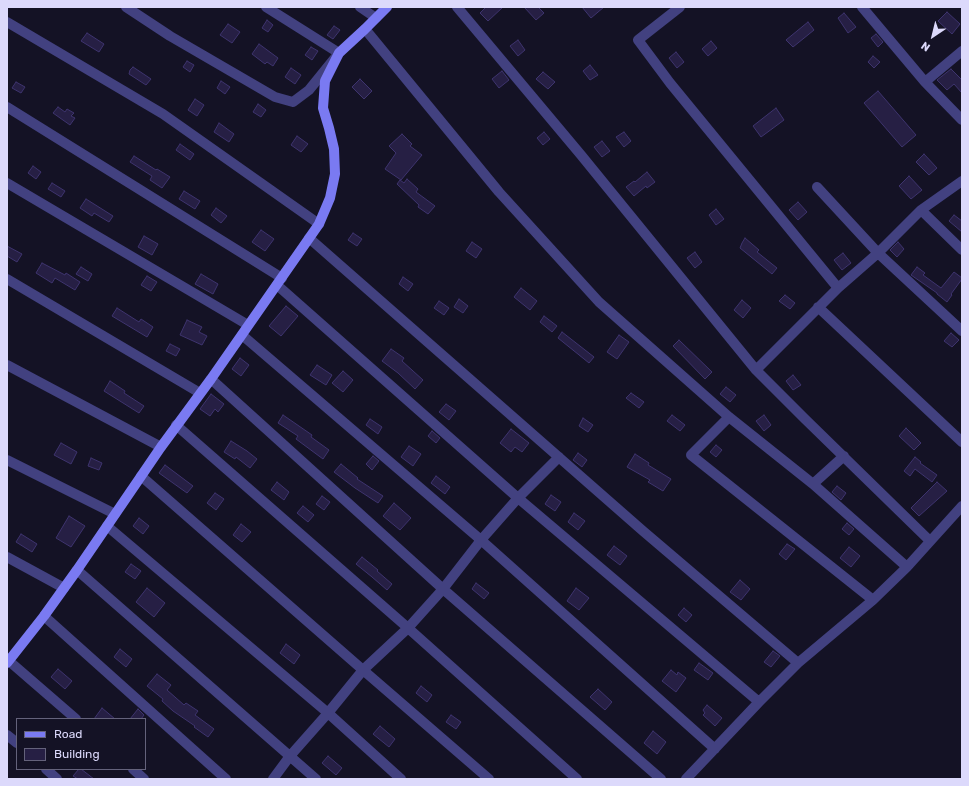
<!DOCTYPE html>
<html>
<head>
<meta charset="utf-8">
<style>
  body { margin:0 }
  #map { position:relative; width:969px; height:786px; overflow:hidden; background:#141225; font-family:Rubik,sans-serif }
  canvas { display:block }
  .frame { position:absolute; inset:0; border:8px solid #dcd9fb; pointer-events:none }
  .legend { position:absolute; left:16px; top:718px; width:130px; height:52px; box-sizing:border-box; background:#141225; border:1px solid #64627b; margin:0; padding:5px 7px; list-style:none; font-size:12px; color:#dcd9fb }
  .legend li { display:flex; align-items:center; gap:8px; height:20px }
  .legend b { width:20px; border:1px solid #64627b }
  .north { position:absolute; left:913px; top:16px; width:40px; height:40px; -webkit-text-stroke:3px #141225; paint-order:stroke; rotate:215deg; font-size:11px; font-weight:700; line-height:16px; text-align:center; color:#dcd9fb }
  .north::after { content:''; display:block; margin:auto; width:14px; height:18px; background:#dcd9fb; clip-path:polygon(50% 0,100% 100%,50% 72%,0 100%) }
</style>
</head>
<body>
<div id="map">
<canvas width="969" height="786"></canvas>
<div class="frame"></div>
<ul class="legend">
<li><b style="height:5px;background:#7a7af2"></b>Road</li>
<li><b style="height:11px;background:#261f44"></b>Building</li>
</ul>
<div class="north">N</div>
</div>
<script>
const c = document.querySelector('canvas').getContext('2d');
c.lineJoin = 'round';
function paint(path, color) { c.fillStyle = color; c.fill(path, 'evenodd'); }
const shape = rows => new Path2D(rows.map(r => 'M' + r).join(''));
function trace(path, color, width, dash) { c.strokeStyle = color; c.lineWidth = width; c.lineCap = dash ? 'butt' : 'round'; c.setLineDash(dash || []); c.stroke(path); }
const building = shape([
  [486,7,503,7,488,21,480,13,486,7],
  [524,7,538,7,544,13,536,20,524,7],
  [582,7,604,7,591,18,582,7],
  [947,12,960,24,952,34,938,21,947,12],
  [844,13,856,27,848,33,838,18,844,13],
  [267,20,273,25,268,32,262,28,267,20],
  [808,22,814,30,793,47,786,40,808,22],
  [228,24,240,32,232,43,220,35,228,24],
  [334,26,340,30,333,39,327,35,334,26],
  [87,33,104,44,99,52,81,41,87,33],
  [876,34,883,42,878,47,871,38,876,34],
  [518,40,525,50,518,56,510,46,518,40],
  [711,41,717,48,708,56,702,49,711,41],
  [259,44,278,58,273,66,267,62,265,64,252,54,259,44],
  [311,47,318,51,312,60,305,55,311,47],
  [676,52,684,62,677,68,669,58,676,52],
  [873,56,880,62,874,68,868,62,873,56],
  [187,61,194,65,190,72,183,67,187,61],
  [590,65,598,75,590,80,583,71,590,65],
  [133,67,151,79,146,85,129,74,130,70,133,67],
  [291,68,301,75,295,84,285,77,291,68],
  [951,69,962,80,962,93,954,84,947,90,937,80,951,69],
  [502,71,509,80,499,88,492,79,502,71],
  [543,72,555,82,548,89,536,79,543,72],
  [360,79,372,91,364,99,352,87,360,79],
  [221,81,230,87,225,94,217,88,221,81],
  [16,82,25,87,21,93,12,88,16,82],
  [878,91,916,135,902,147,864,103,878,91],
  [195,99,204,105,197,116,188,110,195,99],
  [258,104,266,110,261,117,253,112,258,104],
  [58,107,65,112,67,109,74,113,71,116,75,118,70,125,53,113,58,107],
  [776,108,784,120,761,137,753,126,776,108],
  [219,123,234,134,229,142,214,132,219,123],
  [544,132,550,139,543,145,537,138,544,132],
  [624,132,631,141,624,147,616,137,624,132],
  [402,134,412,144,410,146,422,155,401,180,385,169,396,153,389,146,402,134],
  [297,136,308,144,301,152,291,145,297,136],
  [602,141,610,151,602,157,594,147,602,141],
  [180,144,194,154,190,160,176,150,180,144],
  [924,154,937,168,929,175,916,162,924,154],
  [134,156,156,170,157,169,170,177,162,188,150,180,152,176,130,162,134,156],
  [33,166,41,172,36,179,28,173,33,166],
  [647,172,655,182,647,188,646,186,634,196,626,187,634,181,635,182,647,172],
  [909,176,922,190,911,199,899,186,909,176],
  [407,179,418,189,416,192,435,206,428,214,418,207,419,205,397,184,400,180,404,183,407,179],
  [52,183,65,191,61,197,48,189,52,183],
  [184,191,200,201,195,209,179,199,184,191],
  [86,199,113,216,109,222,94,213,92,216,80,208,86,199],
  [798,202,807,212,798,220,789,210,798,202],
  [216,208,227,216,221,223,211,215,216,208],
  [716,209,724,219,716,225,709,215,716,209],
  [954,215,962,221,962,232,949,221,954,215],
  [261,230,274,239,265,251,252,242,261,230],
  [353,233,362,239,357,246,348,240,353,233],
  [144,236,158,244,152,255,138,247,144,236],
  [745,238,759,250,757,252,777,268,772,274,740,248,742,243,745,238],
  [472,242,482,249,476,258,466,251,472,242],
  [898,242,904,249,897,257,890,250,898,242],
  [7,246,22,254,17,262,7,256,7,246],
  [695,252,702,262,695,268,687,258,695,252],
  [843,253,851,263,842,270,834,260,843,253],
  [42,263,65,275,66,273,80,282,75,290,55,278,52,283,36,273,42,263],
  [81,267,92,274,88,281,76,274,81,267],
  [917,267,925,273,923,275,941,288,954,272,962,278,962,279,951,294,952,295,947,302,937,294,937,293,911,275,917,267],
  [201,274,218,284,213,294,195,284,201,274],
  [147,276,157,282,151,291,141,285,147,276],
  [403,277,413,284,408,291,399,284,403,277],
  [521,288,537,301,530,310,514,297,521,288],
  [785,295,795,303,790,309,779,301,785,295],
  [459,299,468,306,463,313,454,307,459,299],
  [742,300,751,308,743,318,734,310,742,300],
  [439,301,449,308,444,315,434,308,439,301],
  [286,306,298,316,281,336,269,326,286,306],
  [117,308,139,322,141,319,153,327,147,337,112,316,117,308],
  [544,316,557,326,552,332,540,322,544,316],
  [187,320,202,327,199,332,207,336,202,345,180,335,187,320],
  [562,332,594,357,589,363,558,338,562,332],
  [951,333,959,340,952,347,944,341,951,333],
  [619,335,629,342,617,359,607,352,619,335],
  [679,340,712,372,705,379,673,346,679,340],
  [170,344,180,349,176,356,166,351,170,344],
  [391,349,404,358,402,361,423,380,415,389,398,373,382,361,391,349],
  [240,358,249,365,241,376,232,369,240,358],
  [317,365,332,375,326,385,310,375,317,365],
  [343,371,353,380,343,392,332,383,343,371],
  [793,375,801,385,793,390,786,381,793,375],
  [110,381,125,391,124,393,144,406,139,413,104,391,110,381],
  [726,387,736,395,730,402,720,394,726,387],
  [631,393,644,402,639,408,626,398,631,393],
  [211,394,224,404,218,412,215,409,210,416,200,409,211,394],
  [446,404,456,411,449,420,439,412,446,404],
  [283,415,312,435,311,437,329,450,323,459,296,439,298,436,278,423,283,415],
  [672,415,685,425,680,431,667,421,672,415],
  [764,415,771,425,764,431,756,421,764,415],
  [583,418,593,425,588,432,579,426,583,418],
  [370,419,382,427,378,434,366,425,370,419],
  [906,428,921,443,914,450,899,436,906,428],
  [511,429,529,443,522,452,515,447,511,452,500,443,511,429],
  [432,431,440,438,436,443,428,436,432,431],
  [231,441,247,451,257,459,250,468,236,457,235,459,224,452,231,441],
  [61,443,77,452,71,464,54,455,61,443],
  [716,445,722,450,716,457,710,452,716,445],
  [409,446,421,454,413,466,401,457,409,446],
  [578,453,587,460,582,467,573,460,578,453],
  [635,454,649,463,648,465,671,479,663,491,648,482,650,480,627,467,635,454],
  [373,456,379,461,372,470,366,464,373,456],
  [915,457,921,462,920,463,937,475,932,482,915,469,910,476,904,471,915,457],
  [91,458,102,463,99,470,88,466,91,458],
  [341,464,358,478,357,479,383,496,378,503,355,488,334,472,341,464],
  [165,465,193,486,187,493,159,473,165,465],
  [436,476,450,487,445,494,431,483,436,476],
  [277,482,289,492,284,500,271,490,277,482],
  [937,482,947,491,919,516,911,508,937,482],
  [837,486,846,493,841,500,832,492,837,486],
  [215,493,224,499,216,510,207,503,215,493],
  [551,495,561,502,555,511,545,504,551,495],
  [322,496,330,502,324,510,316,504,322,496],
  [394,503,411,518,400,530,383,516,394,503],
  [303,506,314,515,308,522,297,513,303,506],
  [574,513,585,521,578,530,568,522,574,513],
  [69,516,85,526,71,547,56,538,69,516],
  [139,518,149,526,143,534,133,526,139,518],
  [847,523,854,529,849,535,842,529,847,523],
  [241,524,251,532,242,542,233,535,241,524],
  [21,534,37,544,32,552,16,542,21,534],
  [787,544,795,549,786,560,779,554,787,544],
  [614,546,627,556,620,565,607,555,614,546],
  [849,547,860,556,851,567,840,558,849,547],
  [362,557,378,570,377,571,392,584,387,590,372,577,356,564,362,557],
  [131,564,141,571,135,579,125,572,131,564],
  [740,580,750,589,741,600,730,592,740,580],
  [476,583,489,593,484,599,472,589,476,583],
  [147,588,165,603,154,617,136,602,147,588],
  [576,588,589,598,579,610,567,601,576,588],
  [684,608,692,615,686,622,678,615,684,608],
  [286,644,300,655,294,664,280,653,286,644],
  [120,649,132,659,126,667,114,657,120,649],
  [773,651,780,656,771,667,764,662,773,651],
  [699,663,713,673,708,680,694,670,699,663],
  [58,669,72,681,65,689,51,677,58,669],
  [671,670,677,675,678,672,686,678,676,692,662,681,671,670],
  [157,674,171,685,167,690,184,705,186,703,198,711,195,715,214,729,208,737,194,727,195,726,173,711,162,701,163,699,147,686,157,674],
  [421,686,432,695,427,702,416,693,421,686],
  [598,689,612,702,605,710,590,697,598,689],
  [707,705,722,718,715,726,703,715,705,713,703,710,707,705],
  [102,708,115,719,94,719,102,708],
  [138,709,144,715,141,719,130,719,138,709],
  [451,715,461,722,456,729,446,722,451,715],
  [380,726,395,739,389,747,373,734,380,726],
  [653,731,666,742,657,754,644,743,653,731],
  [328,756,342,768,336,775,322,763,328,756],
  [79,769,81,769,94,779,78,779,73,776,79,769]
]);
paint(building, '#261f44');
trace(building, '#3e346e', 1);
trace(shape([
  [126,7,170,36,275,97,293,102,309,90,339,53,266,7],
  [360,7,376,18],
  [457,7,581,155,756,370,804,418,930,541],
  [680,7,638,40,670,83,838,288],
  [862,7,925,82,962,120],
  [7,22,163,114,319,224],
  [365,29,499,192,599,302,729,417,813,484,907,567],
  [925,82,962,51],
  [7,107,282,278],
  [7,183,248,325],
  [817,187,878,253,962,331],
  [921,210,962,250],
  [309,238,643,531,798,663],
  [7,279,200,393],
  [277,285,518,498,759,702],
  [818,307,962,442],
  [242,335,481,540,715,749],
  [7,365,161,447],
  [756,370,838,288,878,253,921,210,962,181],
  [211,379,443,589,661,779],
  [729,417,691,455,873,600],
  [176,425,408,628,577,779],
  [7,460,115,514],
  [141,476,363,670,489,779],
  [813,484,844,456],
  [107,526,328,713,401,779],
  [7,557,64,588],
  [77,570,316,779],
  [44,616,226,779],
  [9,661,76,719],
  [7,735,17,743],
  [46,769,57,779],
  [133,769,144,779],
  [273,779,290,756,328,713,363,670,408,628,443,589,481,540,518,498,559,457],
  [686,779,759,702,798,663,873,600,907,567,962,506]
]), '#424180', 10);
trace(shape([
  [7,663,44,616,77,570,161,447,211,379,319,224,330,198,335,174,334,149,329,128,323,108,325,81,339,53,365,29,387,7]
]), '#7a7af2', 10);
</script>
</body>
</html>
